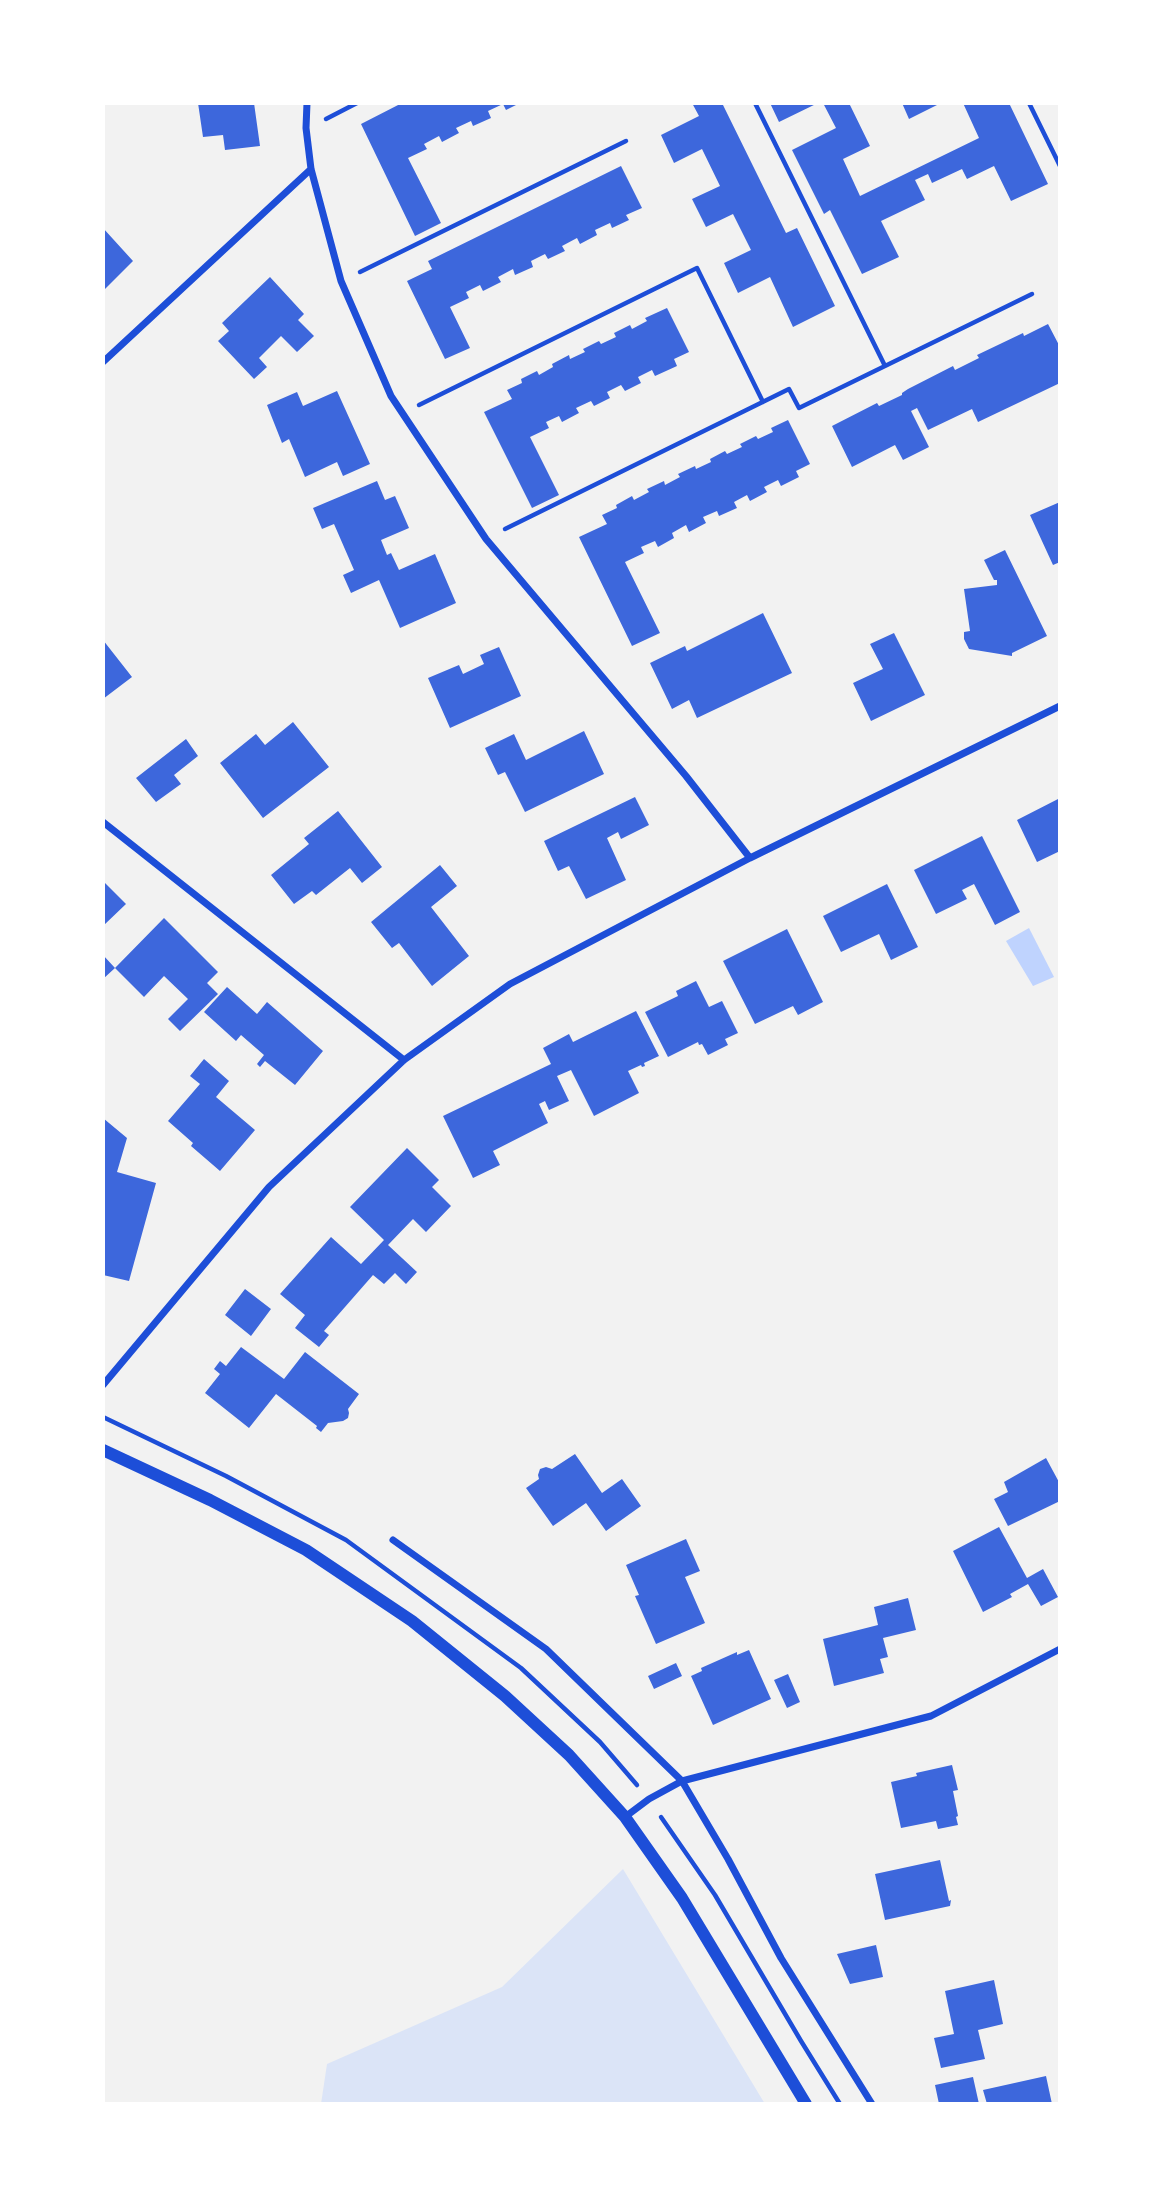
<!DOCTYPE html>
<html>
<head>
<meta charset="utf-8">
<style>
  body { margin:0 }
  #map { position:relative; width:1163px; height:2207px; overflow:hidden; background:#f2f2f2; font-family:Ubuntu,sans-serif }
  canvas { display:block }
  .frame { position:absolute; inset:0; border:105px solid #fff; pointer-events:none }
</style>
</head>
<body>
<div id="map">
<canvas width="1163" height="2207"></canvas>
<div class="frame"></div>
</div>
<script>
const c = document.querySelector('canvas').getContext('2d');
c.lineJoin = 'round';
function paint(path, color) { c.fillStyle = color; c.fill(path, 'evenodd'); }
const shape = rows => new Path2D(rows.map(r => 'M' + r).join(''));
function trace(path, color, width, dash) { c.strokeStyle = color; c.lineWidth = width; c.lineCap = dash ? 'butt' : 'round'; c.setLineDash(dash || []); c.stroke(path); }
paint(shape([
  [623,1869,765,2104,321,2104,327,2064,502,1987]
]), '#dbe4f7');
paint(shape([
  [1029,928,1054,977,1033,986,1006,941]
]), '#bfd3fe');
paint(shape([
  [198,103,254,103,260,146,225,150,223,135,203,137],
  [402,103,520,103,506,110,503,104,488,111,491,118,473,126,471,121,456,128,459,133,442,142,439,136,424,144,427,149,408,158,441,223,415,236,361,124],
  [692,103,727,103,723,105,786,233,797,228,835,306,793,327,770,277,738,293,724,263,751,250,733,214,706,227,692,199,720,186,702,149,674,163,661,135,699,116],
  [770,103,818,103,779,122],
  [823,103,849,103,870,146,843,159,860,196,979,138,963,103,1009,103,1048,184,1011,201,994,166,967,179,962,169,932,183,928,174,915,180,925,200,881,221,899,257,862,274,830,210,824,214,792,150,836,128],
  [902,103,941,103,909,119],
  [621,166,642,208,626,215,629,220,612,228,610,223,595,230,597,235,580,244,577,238,562,246,565,251,548,259,545,254,531,261,533,267,515,275,513,269,498,277,501,282,483,291,480,285,466,292,469,298,450,307,470,348,445,359,407,281,432,269,428,261],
  [103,228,133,261,103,291],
  [270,277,304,314,298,320,314,336,297,352,281,336,259,358,267,367,254,379,218,341,229,331,222,323],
  [667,308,689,352,674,359,677,366,655,376,652,370,638,377,641,383,625,391,621,385,607,392,610,398,594,406,591,401,576,408,579,413,562,422,559,416,546,422,549,428,530,437,559,495,532,508,484,412,512,399,507,390,522,383,521,379,537,371,539,375,553,367,552,364,569,355,570,359,585,352,583,349,599,341,601,344,616,337,614,333,630,325,632,329,647,321,645,318],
  [1048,324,1060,347,1060,383,978,422,972,409,928,430,917,408,911,411,929,447,903,460,895,445,852,467,832,426,877,403,879,406,902,395,902,393,908,389,953,366,955,370,979,358,977,355,1023,333,1024,336],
  [337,391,370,464,343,476,337,462,305,477,289,439,282,443,267,405,297,392,303,406],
  [788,420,810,464,796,471,799,477,781,486,778,480,764,487,767,492,750,501,747,495,734,502,737,508,719,516,717,511,703,517,706,523,689,532,686,525,672,533,674,538,658,547,655,541,641,547,644,553,625,562,660,633,632,646,579,537,607,524,602,515,617,508,616,505,632,496,634,500,649,492,647,489,664,481,665,485,680,477,678,474,695,466,696,469,711,462,710,459,725,451,727,454,742,447,740,444,756,436,758,439,773,432,771,428],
  [377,481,385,500,395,496,409,528,381,540,387,555,391,553,399,570,435,554,456,603,400,628,379,580,351,593,343,575,354,570,334,524,322,529,313,508],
  [1060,502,1060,562,1053,565,1030,515],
  [1005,550,1047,636,1012,653,1012,656,969,649,964,639,964,632,970,631,964,589,997,585,997,580,994,580,984,560],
  [763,613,792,673,697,718,689,700,672,709,650,663,685,646,687,651],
  [894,633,925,695,871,721,853,683,883,669,870,644],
  [103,640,132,677,103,699],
  [499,647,521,696,450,728,428,678,459,665,463,674,484,664,480,655],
  [293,722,329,767,263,818,220,763,256,734,265,745],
  [584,731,604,774,525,812,505,772,498,775,485,748,514,734,526,760],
  [186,739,198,756,174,775,181,784,156,802,136,778],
  [635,797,649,825,621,839,618,832,607,838,626,880,586,899,569,866,558,871,544,841],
  [1060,798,1060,851,1037,862,1017,820],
  [338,811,382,867,362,883,350,868,316,895,312,891,294,904,271,875,309,844,304,838],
  [982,836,1020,912,995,925,974,884,962,890,967,899,936,914,914,870],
  [440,865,457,886,431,907,469,956,432,986,399,943,392,948,371,922],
  [103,881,126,904,103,926],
  [887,884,918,947,891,960,879,934,841,952,823,916],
  [164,918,218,972,207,983,218,994,180,1031,168,1019,188,999,164,976,144,997,115,968],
  [787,929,823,1002,798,1015,793,1006,755,1024,723,961],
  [103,955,115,968,103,979],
  [696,981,709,1007,722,1001,738,1033,725,1039,728,1045,708,1055,702,1044,699,1045,698,1042,668,1057,645,1012,678,996,676,991],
  [227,987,257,1014,267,1002,323,1051,295,1085,265,1061,260,1067,257,1064,264,1055,241,1035,236,1041,204,1012],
  [636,1011,659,1056,644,1063,645,1066,642,1067,641,1065,628,1071,639,1093,594,1116,571,1070,557,1076,569,1101,549,1110,545,1101,539,1104,548,1123,493,1151,500,1165,473,1178,443,1116,551,1064,543,1048,569,1034,573,1042],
  [204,1059,229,1081,216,1097,255,1130,220,1171,191,1146,193,1143,168,1121,200,1084,190,1076],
  [103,1118,127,1138,117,1172,156,1183,129,1281,103,1275],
  [407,1148,439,1180,432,1187,451,1206,426,1232,413,1219,388,1245,417,1272,406,1284,395,1273,384,1284,373,1275,324,1331,329,1335,319,1347,295,1328,305,1315,280,1294,331,1237,361,1264,384,1240,350,1207],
  [245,1289,271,1309,251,1336,225,1315],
  [241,1347,284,1379,305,1352,359,1394,348,1409,349,1413,348,1418,343,1421,328,1423,321,1432,316,1428,317,1426,276,1394,249,1428,205,1393,220,1374,214,1369,220,1361,226,1366],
  [575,1454,602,1493,622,1479,641,1506,606,1531,586,1503,553,1526,526,1488,539,1479,538,1475,540,1469,546,1467,552,1469],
  [1046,1458,1060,1484,1060,1501,1008,1526,994,1499,1008,1492,1004,1482],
  [999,1527,1027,1578,1043,1569,1058,1597,1041,1606,1028,1584,1010,1594,1012,1597,983,1612,953,1551],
  [686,1539,700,1571,685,1577,705,1623,656,1644,635,1596,639,1595,626,1565],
  [908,1598,916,1630,883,1638,888,1657,880,1659,884,1673,834,1686,823,1639,878,1625,874,1607],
  [749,1650,771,1699,713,1725,691,1676,702,1671,701,1668,737,1652,737,1655],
  [676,1663,682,1676,654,1689,648,1676],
  [788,1674,800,1702,787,1708,774,1680],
  [952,1765,958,1790,953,1791,958,1816,956,1817,958,1825,938,1829,936,1821,901,1828,891,1782,917,1776,916,1773],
  [940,1860,949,1901,951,1900,950,1906,885,1920,875,1874],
  [876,1945,883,1977,850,1984,837,1954],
  [994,1980,1003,2024,978,2030,985,2059,941,2068,934,2038,954,2034,945,1991],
  [1046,2076,1052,2104,987,2104,983,2090],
  [973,2077,979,2104,939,2104,935,2085]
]), '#3d67dc');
trace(shape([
  [755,103,885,366,1032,294],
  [1029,103,1060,166],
  [326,119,357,103],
  [360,272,626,141],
  [419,405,697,268,763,402],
  [505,529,789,389,799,408,885,366],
  [103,1417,226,1476,346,1540,521,1668,600,1742,637,1785],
  [661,1817,715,1895,801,2041,840,2104]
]), '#1d4ed8', 4.5);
trace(shape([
  [307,103,306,128,311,169,341,281,391,396,486,539,686,776,750,858],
  [103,362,311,169],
  [103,822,404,1060],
  [103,1385,269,1187,404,1060,510,984,750,858,1060,706],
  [393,1540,546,1649,682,1781,728,1859,781,1958,872,2104],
  [625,1817,649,1799,682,1781,931,1716,1060,1649]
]), '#1d4ed8', 7);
trace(shape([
  [103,1450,210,1500,306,1550,412,1621,505,1696,569,1755,625,1817,682,1898,806,2104]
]), '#1d4ed8', 12);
</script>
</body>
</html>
